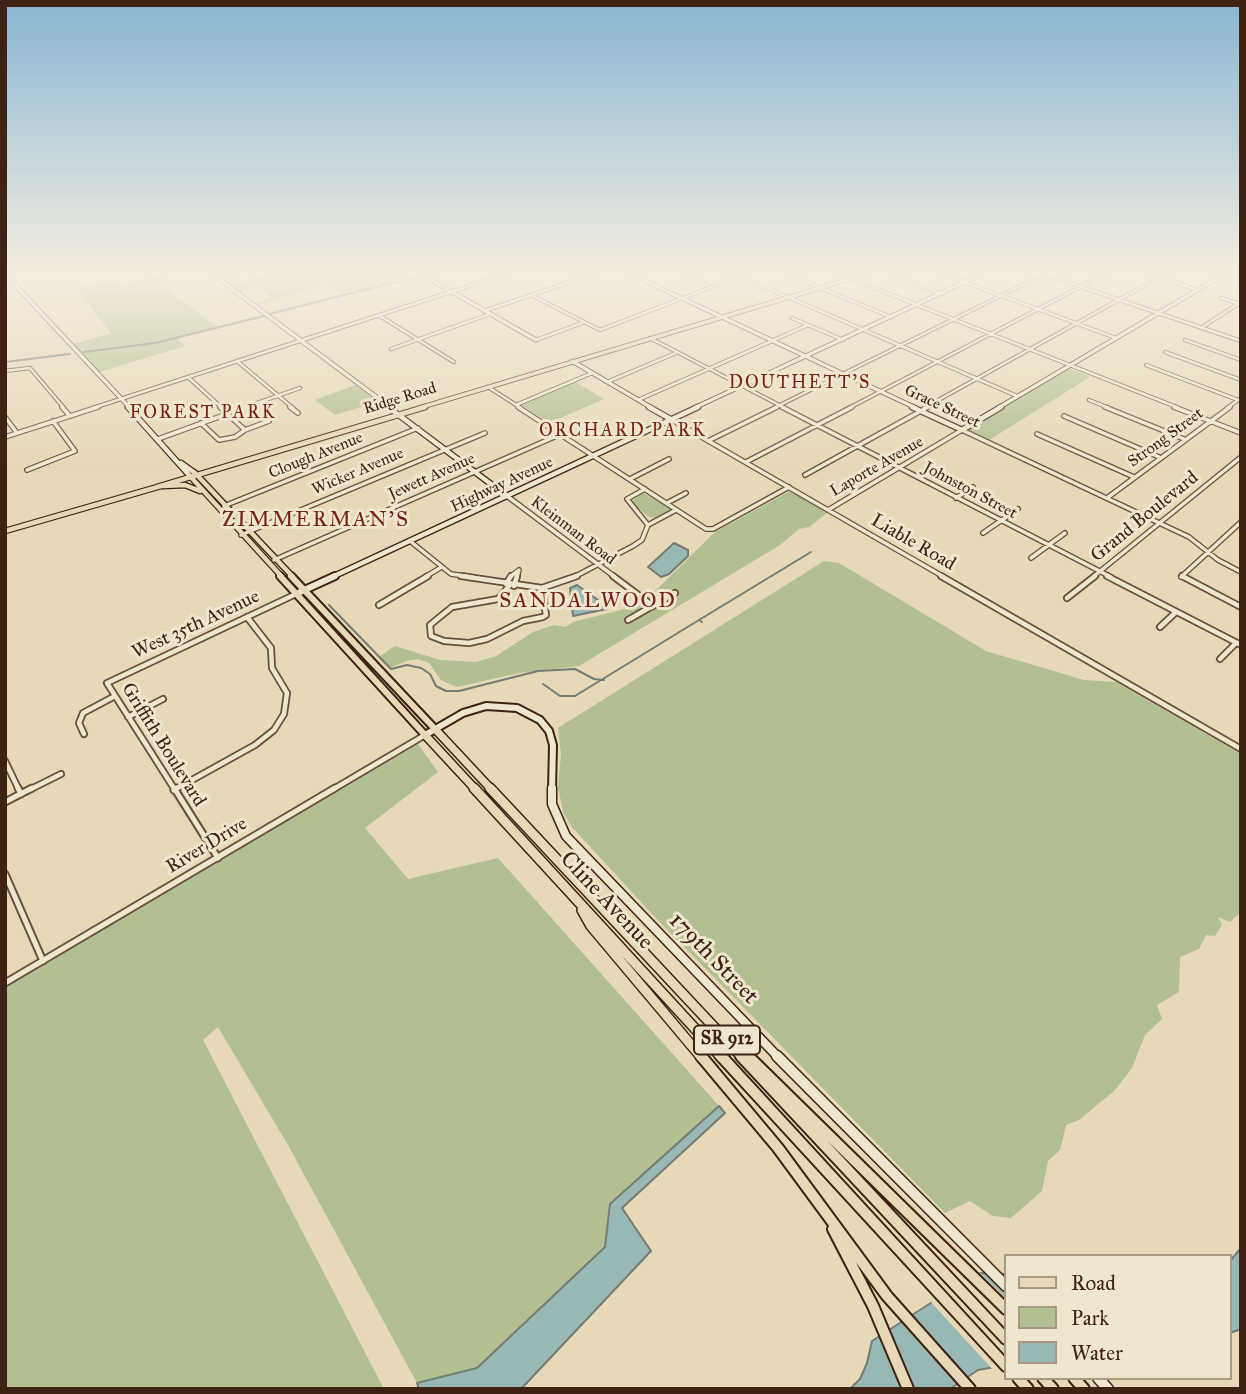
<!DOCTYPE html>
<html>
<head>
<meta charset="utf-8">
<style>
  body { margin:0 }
  #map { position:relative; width:1246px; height:1394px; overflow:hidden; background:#e7d8b7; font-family:"IM FELL Great Primer",serif }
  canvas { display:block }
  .frame { position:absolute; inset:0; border:7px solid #3e2213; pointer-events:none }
  .legend { position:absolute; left:1004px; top:1254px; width:228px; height:126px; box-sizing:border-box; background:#efe6d0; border:2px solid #a89884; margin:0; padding:9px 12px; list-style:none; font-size:21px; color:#3e2213 }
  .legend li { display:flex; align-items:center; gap:14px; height:35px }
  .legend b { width:35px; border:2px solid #a89884 }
</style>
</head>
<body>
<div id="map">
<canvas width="1246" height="1394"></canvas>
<div class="frame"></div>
<ul class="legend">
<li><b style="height:9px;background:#e7d8b7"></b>Road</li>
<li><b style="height:19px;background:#b2bf90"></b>Park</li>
<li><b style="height:19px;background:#98b8b6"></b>Water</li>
</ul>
</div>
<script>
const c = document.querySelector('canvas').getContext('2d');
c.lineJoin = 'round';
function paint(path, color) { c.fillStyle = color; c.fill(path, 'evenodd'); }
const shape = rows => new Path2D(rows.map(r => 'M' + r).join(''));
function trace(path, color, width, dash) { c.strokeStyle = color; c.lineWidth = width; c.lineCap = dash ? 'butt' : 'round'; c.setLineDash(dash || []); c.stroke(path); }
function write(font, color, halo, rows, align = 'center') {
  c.font = font + ' "IM FELL Great Primer",serif'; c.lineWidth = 6; c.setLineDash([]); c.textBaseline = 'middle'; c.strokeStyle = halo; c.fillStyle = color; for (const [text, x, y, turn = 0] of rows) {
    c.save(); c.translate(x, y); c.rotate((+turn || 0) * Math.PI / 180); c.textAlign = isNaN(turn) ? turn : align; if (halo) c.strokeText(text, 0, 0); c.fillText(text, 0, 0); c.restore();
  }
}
paint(shape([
  [270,273,401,273,380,280,386,284,343,294,327,284,256,306,254,304,272,298,258,288,240,293,228,285],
  [159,275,166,280,158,283,217,327,177,338,185,346,96,373,71,345,111,333,76,288,114,279,121,285],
  [1069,368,1090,377,989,440,966,429],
  [574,381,604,399,549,423,520,404],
  [355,385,378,402,335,415,315,400],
  [792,490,827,513,809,527,799,529,780,545,579,666,519,673,457,687,441,680,429,663,418,659,406,661,390,668,379,657,395,646,440,660,476,662,496,656,533,632,554,625,566,627,573,622,641,605,715,532],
  [643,493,670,508,671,511,655,519,648,516,630,502],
  [824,561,839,563,986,651,1084,680,1116,682,1241,754,1241,912,1230,922,1218,917,1222,925,1215,936,1206,935,1199,949,1180,957,1179,992,1157,1005,1162,1019,1145,1035,1132,1068,1115,1090,1079,1120,1066,1125,1060,1150,1048,1161,1042,1191,1011,1218,993,1216,970,1201,945,1213,652,914,571,826,563,812,558,787,561,754,558,728],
  [418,744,438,772,365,828,408,879,498,858,719,1106,610,1203,605,1247,477,1368,417,1383,288,1145,218,1027,203,1040,384,1389,5,1389,5,987]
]), '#b2bf90');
const water = shape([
  [674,543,688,550,688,556,669,574,661,577,648,567,674,543],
  [577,585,598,600,607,609,573,616,570,588,577,585],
  [719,1106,725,1113,622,1208,651,1251,521,1389,419,1389,417,1383,477,1368,605,1247,610,1204,719,1106],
  [1241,1248,1241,1329,1230,1333,1230,1261,1241,1248],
  [977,1273,1006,1274,1006,1365,978,1370,950,1389,850,1389,860,1379,867,1363,872,1341,977,1273]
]);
paint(water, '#98b8b6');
trace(water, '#747c75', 2);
paint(shape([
  [977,1270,1006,1298,1006,1368,997,1371,994,1371,929,1300,958,1277]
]), '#e7d8b7');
trace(shape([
  [269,314,420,276],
  [84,352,155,343,264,316],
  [5,362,70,354],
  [329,605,391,669,407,665,421,668,430,674,436,686,446,691,459,691,538,671,575,669,594,679,604,680],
  [699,620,811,552],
  [543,684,560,696,575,696,699,620,702,622]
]), '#747c75', 2);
const streetFar3 = shape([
  [680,273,711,287],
  [732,273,1017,396],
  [784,273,891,317],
  [836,273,1179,408],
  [888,273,942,294],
  [940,273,1116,338],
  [1146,273,1198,290],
  [1046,275,1241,341],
  [218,279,239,273],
  [531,295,600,330,748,273],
  [1221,298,1240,304],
  [484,311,597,273],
  [380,316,454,362],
  [792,318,843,340],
  [1201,328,1241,302],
  [650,338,785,408],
  [536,340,582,323],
  [1185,340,1241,360],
  [391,349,490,314],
  [1165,352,1241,380],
  [237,361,293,408],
  [1146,365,1238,400],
  [5,371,30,368,64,408],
  [188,377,222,408],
  [607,382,676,353],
  [488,387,521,408],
  [638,400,808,325],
  [1089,400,1109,408],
  [257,403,300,388],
  [516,405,592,373],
  [93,408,509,273],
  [774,408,1047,273],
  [849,408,1107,273],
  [924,408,1167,273],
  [1227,408,1241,398]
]);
const streetFar2 = shape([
  [62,407,70,416],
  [290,407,298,413],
  [518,407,706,529,713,529,789,487],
  [782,407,1111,577],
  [1105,407,1184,439],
  [1174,407,1241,433],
  [1064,416,1159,457],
  [5,417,17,433],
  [672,420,944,577],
  [201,423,219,440,235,437,245,430,220,407],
  [245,430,269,421],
  [1037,434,1134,477],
  [5,437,98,407],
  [158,439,227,414],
  [708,441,777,407],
  [746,462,852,407],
  [27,470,75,451,53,421],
  [805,475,928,407],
  [630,479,669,459],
  [645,489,627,499,648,525],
  [507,496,615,577],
  [956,498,973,487],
  [1107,498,1230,407],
  [667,503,686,493],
  [224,506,418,428],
  [828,510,962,430,1189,537,1218,560,1241,572],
  [983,533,1018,509],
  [241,535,485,433],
  [410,541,451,574,472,577],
  [1031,558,1065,533],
  [274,560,561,434],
  [425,577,440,568],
  [510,577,519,570,517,577],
  [574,577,633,546,642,540,648,525,676,510],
  [1093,577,1241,457],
  [1181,577,1241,522]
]);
const streetFar1 = shape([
  [461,576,542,588,577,576],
  [613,576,653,606],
  [941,576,1241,749],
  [1107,576,1241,645],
  [1182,576,1241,607],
  [506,584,511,576],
  [510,585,498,599,452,607,430,625,431,636,444,641,469,643,487,639,523,621,543,617,546,615,542,588],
  [514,586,517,576],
  [1067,598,1095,576],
  [379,605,428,576],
  [628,620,675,593],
  [1160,627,1176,612],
  [1220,659,1236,643],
  [128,717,163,699],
  [84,734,79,723,83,713,115,696],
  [5,761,19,790],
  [29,790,61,774],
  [174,790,255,745,274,730,284,714,287,693,272,668,271,648,247,617],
  [175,790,107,683,296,594],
  [332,790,425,735]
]);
const street = shape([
  [18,788,21,794],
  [174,788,218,858],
  [174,790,177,788],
  [5,802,32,788],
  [5,874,43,961],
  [5,983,335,788]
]);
const secondaryFar4 = shape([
  [211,273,391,408],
  [419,273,536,340],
  [628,273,916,408],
  [5,274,130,408],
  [572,361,652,408],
  [694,408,984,273],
  [998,408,1226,273]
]);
const secondaryFar3 = shape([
  [128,407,189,475],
  [388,407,507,496],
  [649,407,672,420],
  [912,407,962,430,1001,407],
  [181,463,195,473],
  [332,577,698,407]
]);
const secondaryFar2 = shape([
  [300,592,335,576],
  [425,735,463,713,486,706,517,708,540,720,549,731,553,745,552,790]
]);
const secondaryFar1 = shape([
  [552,788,552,804,566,836,779,1058]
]);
const secondary = shape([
  [777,1056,1006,1286],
  [1098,1378,1108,1389]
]);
const primaryFar2 = shape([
  [419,408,870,273]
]);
const primaryFar1 = shape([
  [195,473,293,577],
  [189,475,282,577],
  [163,486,185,485,200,491],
  [157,487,425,407],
  [5,531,161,486]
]);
const primary = shape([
  [280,576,425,735],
  [291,576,435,729]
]);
const highwayFar2 = shape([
  [435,729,492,790],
  [425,735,476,790]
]);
const highwayFar1 = shape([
  [474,788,722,1058],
  [490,788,743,1058],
  [582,910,591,926,702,1058],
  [732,1040,750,1058]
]);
const highway = shape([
  [701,1056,778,1148,887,1296,970,1389],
  [721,1056,1006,1366],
  [741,1056,1006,1339],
  [748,1056,1006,1309],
  [833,1229,873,1306,908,1389],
  [1018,1378,1028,1389],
  [1043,1378,1053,1389],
  [1074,1378,1084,1389]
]);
trace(streetFar3, '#68503c', 4.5);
trace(streetFar2, '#68503c', 6);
trace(streetFar1, '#68503c', 8);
trace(street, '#68503c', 9);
trace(secondaryFar4, '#3e2213', 5);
trace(secondaryFar3, '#3e2213', 7);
trace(secondaryFar2, '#3e2213', 10);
trace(secondaryFar1, '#3e2213', 11);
trace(secondary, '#3e2213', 13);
trace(primaryFar2, '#3e2213', 5);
trace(primaryFar1, '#3e2213', 7);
trace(primary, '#3e2213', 10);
trace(highwayFar2, '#3e2213', 10);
trace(highwayFar1, '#3e2213', 12);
trace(highway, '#3e2213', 14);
trace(streetFar3, '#efe6d0', 2.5);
trace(streetFar2, '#efe6d0', 3.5);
trace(streetFar1, '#efe6d0', 4.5);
trace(street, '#efe6d0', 5);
trace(secondaryFar4, '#efe6d0', 3.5);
trace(secondaryFar3, '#efe6d0', 4.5);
trace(secondaryFar2, '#efe6d0', 6);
trace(secondaryFar1, '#efe6d0', 8);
trace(secondary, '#efe6d0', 10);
trace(primaryFar2, '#e7d8b7', 3.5);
trace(primaryFar1, '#e7d8b7', 4.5);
trace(primary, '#e7d8b7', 6);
trace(highwayFar2, '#e7d8b7', 7);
trace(highwayFar1, '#e7d8b7', 9);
trace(highway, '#e7d8b7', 10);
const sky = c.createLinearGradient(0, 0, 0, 468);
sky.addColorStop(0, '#88b6d4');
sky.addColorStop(0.58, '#f4eddf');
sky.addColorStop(1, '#f4eddf00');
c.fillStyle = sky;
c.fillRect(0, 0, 1246, 468);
write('16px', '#3e2213', '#efe6d0', [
  ["Ridge Road",400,399,-17],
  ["Grace Street",942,407,25],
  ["Strong Street",1166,438,-36],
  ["Clough Avenue",316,456,-22],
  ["Laporte Avenue",877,467,-30],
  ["Wicker Avenue",358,472,-23],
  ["Jewett Avenue",432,477,-24],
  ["Highway Avenue",502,485,-25],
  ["Johnston Street",970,491,28],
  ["Kleinman Road",573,531,37]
]);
c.letterSpacing = '2px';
write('18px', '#7a1f14', '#efe6d0', [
  ["DOUTHETT'S",800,384],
  ["FOREST PARK",203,414],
  ["ORCHARD PARK",623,432]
]);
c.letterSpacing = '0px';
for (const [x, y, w] of [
  [727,1040,66]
]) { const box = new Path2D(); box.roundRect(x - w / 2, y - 14.5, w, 29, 5); c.fillStyle = '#efe6d0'; c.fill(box); trace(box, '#3e2213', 2); }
write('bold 18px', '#3e2213', null, [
  ["SR 912",727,1040]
]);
write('19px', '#3e2213', '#efe6d0', [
  ["Grand Boulevard",1145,517,-39],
  ["Liable Road",913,543,30],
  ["West 35th Avenue",196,625,-25],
  ["Griffith Boulevard",163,745,58],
  ["River Drive",207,846,-31]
]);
c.letterSpacing = '2px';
write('21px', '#7a1f14', '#efe6d0', [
  ["ZIMMERMAN'S",316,521],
  ["SANDALWOOD",588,602]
]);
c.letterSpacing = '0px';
write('23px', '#3e2213', '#efe6d0', [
  ["Cline Avenue",606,901,47],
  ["179th Street",713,959,46]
]);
</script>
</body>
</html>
